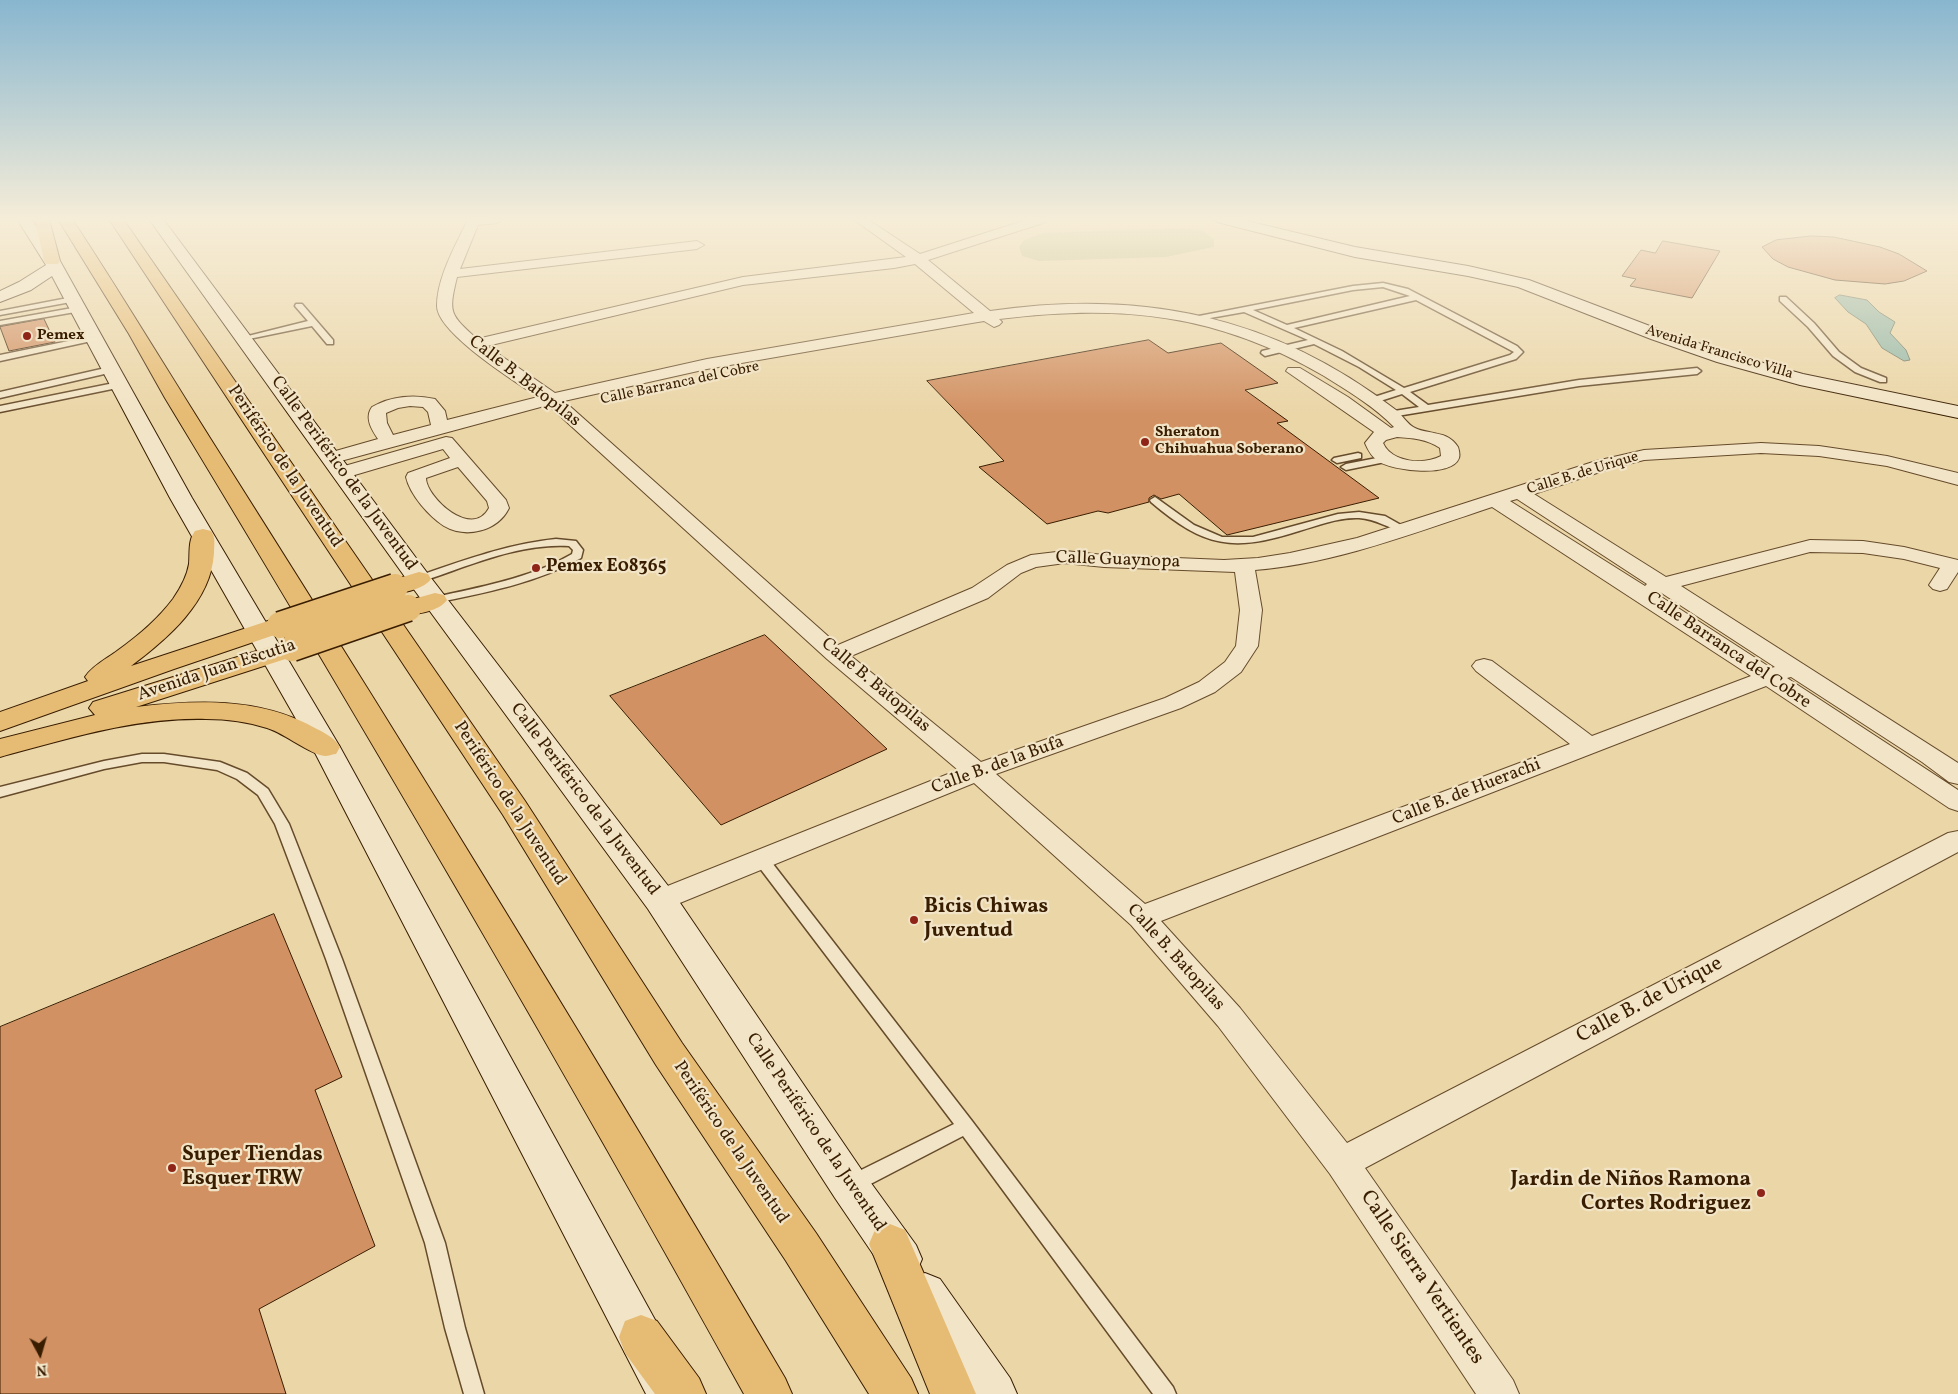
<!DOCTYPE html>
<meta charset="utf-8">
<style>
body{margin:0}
#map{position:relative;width:1958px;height:1394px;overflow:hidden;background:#ebd6a8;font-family:Vollkorn,serif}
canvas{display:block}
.north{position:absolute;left:15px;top:1329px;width:50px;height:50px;-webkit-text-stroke:4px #f2e4c6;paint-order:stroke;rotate:174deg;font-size:14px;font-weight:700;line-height:20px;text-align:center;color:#391d01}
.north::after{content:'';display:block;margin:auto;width:18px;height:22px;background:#391d01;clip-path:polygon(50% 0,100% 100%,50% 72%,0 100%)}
</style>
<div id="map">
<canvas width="1958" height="1394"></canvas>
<div class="north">N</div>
</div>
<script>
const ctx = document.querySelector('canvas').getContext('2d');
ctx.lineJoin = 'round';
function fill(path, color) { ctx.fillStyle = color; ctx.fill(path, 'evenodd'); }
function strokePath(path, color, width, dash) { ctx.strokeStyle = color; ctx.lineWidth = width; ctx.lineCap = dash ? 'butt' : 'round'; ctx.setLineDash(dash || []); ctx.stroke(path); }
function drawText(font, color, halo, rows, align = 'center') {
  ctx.font = font + ' Vollkorn,serif'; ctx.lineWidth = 4.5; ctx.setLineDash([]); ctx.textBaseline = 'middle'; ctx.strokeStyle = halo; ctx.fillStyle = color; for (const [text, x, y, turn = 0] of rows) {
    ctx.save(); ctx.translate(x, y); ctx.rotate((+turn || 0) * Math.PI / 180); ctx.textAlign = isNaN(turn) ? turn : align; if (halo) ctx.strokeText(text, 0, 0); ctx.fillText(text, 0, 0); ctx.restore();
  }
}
const green = new Path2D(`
 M1184,228l19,3 11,8v8l-48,10 -127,4 -17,-5 -3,-9 5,-7 19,-7z`);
const water = new Path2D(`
 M1840,295l27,5 12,12 16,10 -5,11 16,17 4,10 -6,1 -22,-13 -16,-24 -18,-12 -13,-14z`);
const building = new Path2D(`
 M1811,236l23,1 46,10 19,7 28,17 -23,10 -19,3 -50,-4 -47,-13 -15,-8 -11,-12 14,-7z
 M1663,241l57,10 -28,47 -62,-12 6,-7 -14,-3 19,-26 14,3z
 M44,319l11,23 -46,9 -9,-24z
 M1149,340l19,13 53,-10 57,40 -33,7 43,31 -11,2 102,75 -152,37 -48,-41 -18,5 -7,-4 -5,3v4l-41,11 -10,-2 -51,13 -68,-57 25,-6 -77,-80z
 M765,635l122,114 -166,76 -111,-129z
 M274,914l68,163 -27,13 60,156 -116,63 27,85h-286v-367z`);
const lane = new Path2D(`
 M1383,283l25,6 109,57 6,6 -7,7 -106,33 18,13 151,-25 118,-12 4,3 -4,3 -118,12 -188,31 -3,-1v-4l31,-5 -17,-13 -28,9h-6v-4l28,-9 -37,-23 -45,-23 -49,12 -4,-3 1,-2 46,-11 -64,-28 -45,8 -4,-2 4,-2 154,-30zM1383,287l27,9 -123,29 -34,-15 100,-20zM1416,300l98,52 -4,3 -106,33 -62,-37 -48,-23z
 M73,297l4,2 -1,2 -76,14v-4z
 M1780,297h6l28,26 25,29 22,16 25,10v4h-6l-25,-10 -22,-16 -25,-29 -28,-26z
 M296,304h6l31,36v4h-6l-15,-18 -68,14 -4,-2 68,-17 -13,-15z
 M78,307h3v4l-81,14v-4z
 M93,336h3v4l-96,21v-6z
 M110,367l3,1v4l-113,26v-6z
 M119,382l3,1v4l-122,25v-6z
 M1358,453l3,1v4l-24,5 -5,-3 2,-2z
 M1387,456l3,1v4l-44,9 -5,-3 5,-3z
 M1155,497l39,28 28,12h31l85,-23 21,-2 26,4 23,13 -5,3c-15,-4 -27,-13 -44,-14 -20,-1 -40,7 -60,13 -66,21 -94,17 -148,-29l-1,-2z
 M556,539l20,2 7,9 -2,8c-44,25 -97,35 -146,45l-6,-3 6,-3c46,-10 96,-19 137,-43l1,-4 -4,-4c-50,-3 -100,20 -146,35l-4,1 -6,-3 2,-2c47,-16 92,-33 141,-38z
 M142,754h22l56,8 27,11 21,16 21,35 53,135 103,284 20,85 19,66h-20l-19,-66 -20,-85 -99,-284 -51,-135 -17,-29 -21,-16 -20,-9 -53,-8h-22l-38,7 -104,28v-10l104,-26z
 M761,854l5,1 206,266 201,266 3,7h-23l-190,-258 -104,54 -7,2 -7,-2 -2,-6 2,-6 109,-54 -198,-261 -2,-4 2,-4z`);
const street = new Path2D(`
 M468,219h35l-6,4 -19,2 -18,44 237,-28 7,4 -7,4 -240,28c-9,37 -7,37 20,62l266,-62 163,-20 -53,-38h14l53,35 109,-35h18l-1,3 -118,38 62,51c151,-22 283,4 406,99 6,5 12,15 19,18 15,7 32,2 43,19 1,3 2,8 1,11 -7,20 -67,13 -81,3 -7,-5 -10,-11 -13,-18l9,-11 -88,-61 2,-3h12l48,29 43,31 3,-1c-19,-20 -46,-36 -70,-51 -107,-63 -204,-72 -325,-57l3,3 -3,3 -5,2 -10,-6 -18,3 -259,45 -143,32 274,244 134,-57 35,-23 24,-10 34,-4 39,4 120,5 34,-2 32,-5 67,-15 239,-77 48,-11 117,-7 58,3 68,10 71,17v12l-71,-19 -68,-10 -58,-3 -117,7 -35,9 -75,25 132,83 144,-37 53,1 41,6 54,13v12l-11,17 -7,2 -7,-2 -4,-4 11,-17 -36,-9 -41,-6 -53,-1 -129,34 277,177v21l-9,-2 -27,-20 -131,-85 -4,1 171,112v21l-9,-3 -183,-122 -605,235 79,87 107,135 601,-310 10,-2v21l-593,316 148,212 6,14h-43l-146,-220 -112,-148 -87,-101 -157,-142 -304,124 -10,3 -10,-3 -4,-7 4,-7 308,-123 -131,-111 -279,-254 -211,57 -6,1 -6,-1 -3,-4 3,-4 53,-15c-6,-9 -14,-21 -6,-32 19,-11 42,-13 63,-8l10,12 2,9 91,-23c-22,-15 -101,-64 -101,-91 0,-29 19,-61 31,-87zM915,264l59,49 -267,46 -152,34 -68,-47 256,-61 151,-17zM410,406l13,1 5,5 3,13 -38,10 -6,-12 -1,-10 12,-5zM1397,437c15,1 30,2 43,11l1,8c-17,9 -49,7 -58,-13l3,-3zM1517,499l130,85 -2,2 -135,-85zM1492,507l259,169 -159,60 -100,-75 -8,-2 -8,2 -4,5 4,5 94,73 -425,160 -149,-130 185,-66 34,-16 26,-20 17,-26 4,-36 -7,-40c79,-6 162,-38 237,-63zM1065,563l39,4 131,5 5,38 -4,36 -11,16 -26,20 -34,16 -184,64 -130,-106 137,-58 33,-25 15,-6zM1660,592l115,75 -4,1 -116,-75z
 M446,437l6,1 54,62 3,8c-11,23 -43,31 -65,18 -15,-10 -34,-31 -38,-49l2,-4 42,-15 -7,-9 -102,30 -7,-2 -2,-4 2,-4zM458,467l29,34 2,7c-17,32 -63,-11 -63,-30z`);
const secondary = new Path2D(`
 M17,219h14l29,42 132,237 148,249 347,631 7,16h-48l-334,-647 -142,-249 -118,-222 -21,14 -31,12v-11l19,-9 27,-17z
 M149,219h14l265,355 244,317 191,281 53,73 6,14 -6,14 -15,6 -15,-6 -51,-75 -187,-289 -238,-325z
 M1215,219h24l116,28 113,19 61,14 134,51 68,23 72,20 155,32v12l-158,-33 -83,-23 -66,-23 -133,-52 -50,-11 -113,-19 -138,-35z
 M925,1273l15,6 70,99 7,16h-50l-57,-85 -7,-15 7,-15z`);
const primary = new Path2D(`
 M203,529l8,2c5,7 3,14 3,22 -3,49 -47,86 -83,113l149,-49 9,3 4,5 -4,5 -115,39 -174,62v-19l88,-31 -3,-4c7,-11 21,-18 32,-26 21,-15 41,-32 56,-52 7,-10 14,-23 16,-35 1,-11 -1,-24 6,-33z
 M419,572l9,2 3,5c-8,11 -32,16 -45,13l-3,-5 3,-5z
 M435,593l9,2 3,5c-7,11 -35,17 -48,13l-4,-5 4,-5z
 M292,640l9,2 4,6 -4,6 -165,53c59,-7 122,-10 177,20 10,5 21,10 27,20l-4,7c-3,0 -7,2 -11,2 -14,-1 -41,-23 -58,-28 -19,-6 -40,-9 -61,-9 -70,-2 -139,20 -206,38v-18l95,-24 -6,-7 4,-6z`);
const highway = new Path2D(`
 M35,219h14l11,42 -2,3h-12l-2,-3z
 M58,219h14c54,82 104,166 157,249 190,300 376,603 556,910l7,16h-48c-186,-336 -380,-668 -579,-996l-36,-64z
 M109,219h14l402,582 157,242 134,190 95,145 7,16h-49l-83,-133 -130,-196 -153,-250z
 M890,1224l15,6 71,164h-46l-61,-150 6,-14z
 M641,1315l16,6 42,57 7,16h-51l-30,-41 -6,-16 6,-16z`);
const primaryBridge = new Path2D(`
 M280,625l115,-38
 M292,648l116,-40`);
const markers = [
 [27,336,5,"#8f2418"],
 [1145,442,5,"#8f2418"],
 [536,568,5,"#8f2418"],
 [914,920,5,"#8f2418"],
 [172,1168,5,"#8f2418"],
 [1761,1193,5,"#8f2418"]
];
const farPoinames = [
 ["Pemex",37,336],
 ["Sheraton",1155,433],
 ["Chihuahua Soberano",1155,450]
];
const farStreetnames = [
 ["Avenida Francisco Villa",1719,353,17],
 ["Calle Barranca del Cobre",680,384,-12],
 ["Calle B. de Urique",1583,474,-17]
];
const streetNames = [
 ["Calle B. Batopilas",524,382,38],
 ["Periférico de la Juventud",284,467,56],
 ["Calle Periférico de la Juventud",343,474,54],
 ["Calle Guaynopa",1118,561,2],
 ["Calle Barranca del Cobre",1728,651,34],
 ["Avenida Juan Escutia",217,671,-18],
 ["Calle B. Batopilas",875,686,40],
 ["Calle B. de la Bufa",998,766,-20],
 ["Calle B. de Huerachi",1467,793,-21],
 ["Calle Periférico de la Juventud",584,800,53],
 ["Periférico de la Juventud",509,804,57],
 ["Calle B. Batopilas",1175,958,48],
 ["Calle Periférico de la Juventud",815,1133,56],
 ["Periférico de la Juventud",730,1143,56]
];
const poiNames = [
 ["Pemex E08365",546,568]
];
const nearPoinames = [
 ["Bicis Chiwas",924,908],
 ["Juventud",924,932],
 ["Super Tiendas",182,1156],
 ["Esquer TRW",182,1180],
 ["Jardin de Niños Ramona",1751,1181,"right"],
 ["Cortes Rodriguez",1751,1205,"right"]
];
const nearStreetnames = [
 ["Calle B. de Urique",1650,1001,-28],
 ["Calle Sierra Vertientes",1421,1278,56]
];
fill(green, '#bebc83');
fill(water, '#98b9a9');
strokePath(water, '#727b66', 1);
fill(building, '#d29163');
strokePath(building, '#391d01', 1);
strokePath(lane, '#664b2b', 3);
strokePath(street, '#664b2b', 2);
strokePath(secondary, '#391d01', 2);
strokePath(primary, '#391d01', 2);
strokePath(highway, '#391d01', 2);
fill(lane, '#f2e4c6');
fill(street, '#f2e4c6');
fill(secondary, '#f2e4c6');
fill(primary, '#e6bb74');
fill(highway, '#e6bb74');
strokePath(primaryBridge, '#391d01', 29, []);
strokePath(primaryBridge, '#e6bb74', 26);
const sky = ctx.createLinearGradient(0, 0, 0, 414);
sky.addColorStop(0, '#88b6cf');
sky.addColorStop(0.53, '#f6edd8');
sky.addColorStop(1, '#f6edd800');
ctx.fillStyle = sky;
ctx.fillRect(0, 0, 1958, 414);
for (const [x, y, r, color] of markers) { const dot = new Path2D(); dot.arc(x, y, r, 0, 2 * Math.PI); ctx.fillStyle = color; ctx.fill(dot); strokePath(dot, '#f2e4c6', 2); }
drawText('bold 15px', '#391d01', '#f2e4c6', farPoinames, 'left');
drawText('15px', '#391d01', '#f2e4c6', farStreetnames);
drawText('18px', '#391d01', '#f2e4c6', streetNames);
drawText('bold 18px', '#391d01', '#f2e4c6', poiNames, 'left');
drawText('bold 21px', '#391d01', '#f2e4c6', nearPoinames, 'left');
drawText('21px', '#391d01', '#f2e4c6', nearStreetnames);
</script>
